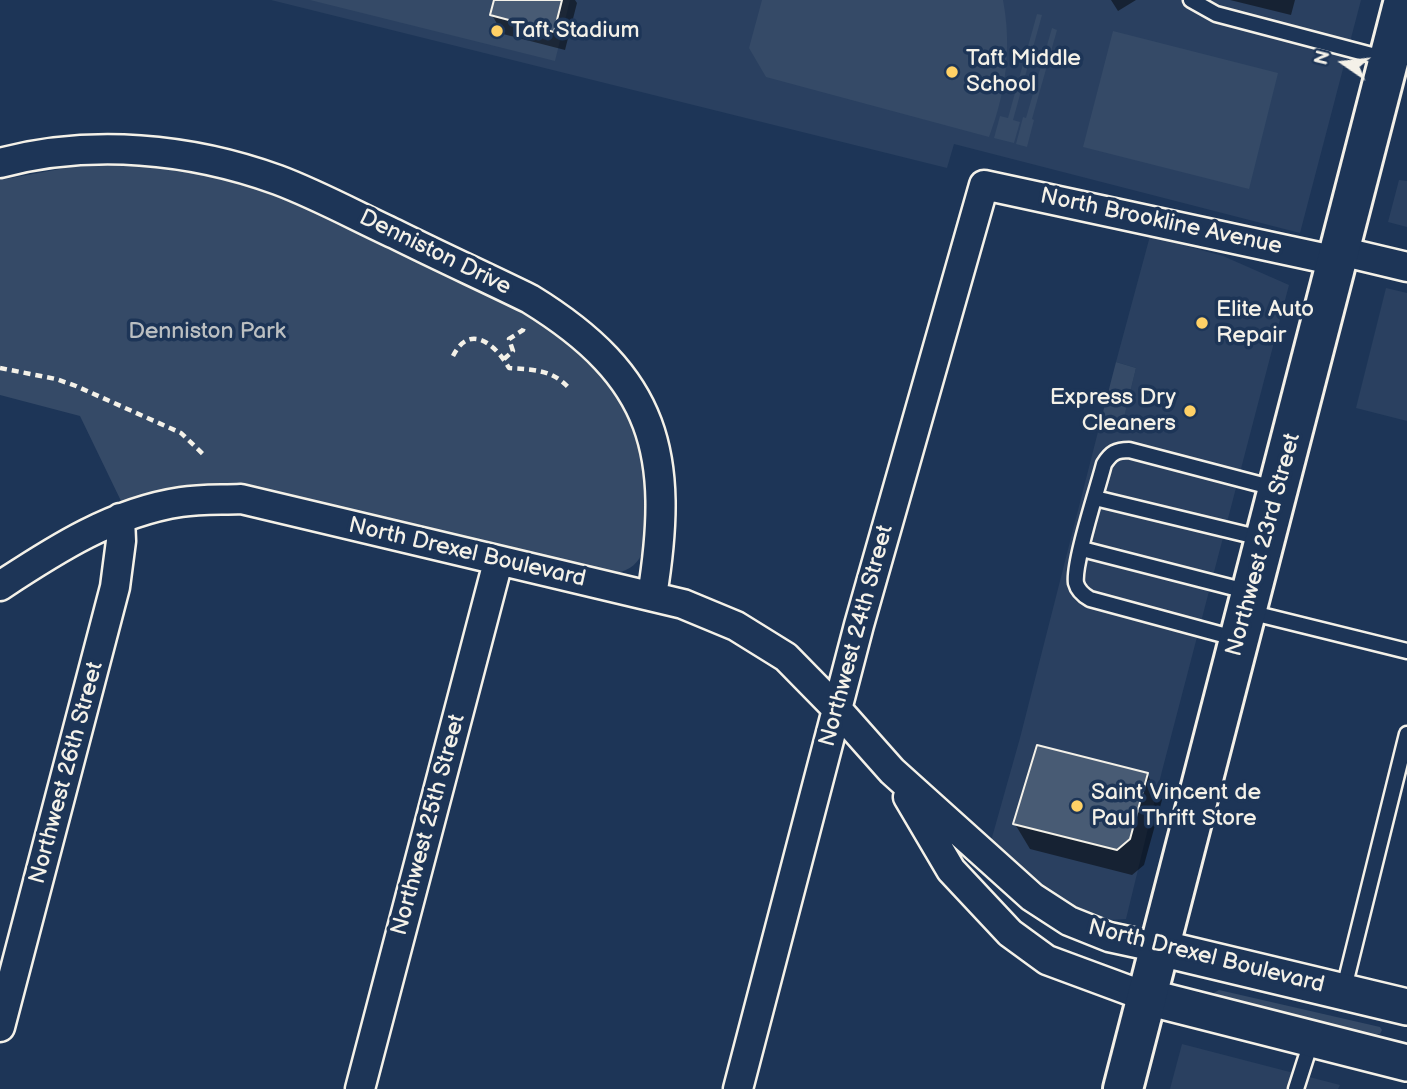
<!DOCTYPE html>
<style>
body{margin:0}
#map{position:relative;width:1407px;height:1089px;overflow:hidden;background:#1d3557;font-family:"Balsamiq Sans",sans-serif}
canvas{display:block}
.north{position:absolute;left:1309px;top:28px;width:70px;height:70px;-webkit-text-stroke:5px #1d3557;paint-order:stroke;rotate:284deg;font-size:19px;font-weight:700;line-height:28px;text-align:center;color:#f4f1e8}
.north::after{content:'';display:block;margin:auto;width:24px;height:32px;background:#f4f1e8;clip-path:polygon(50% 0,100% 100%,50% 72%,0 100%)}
</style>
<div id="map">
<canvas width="1407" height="1089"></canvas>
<div class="north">N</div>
</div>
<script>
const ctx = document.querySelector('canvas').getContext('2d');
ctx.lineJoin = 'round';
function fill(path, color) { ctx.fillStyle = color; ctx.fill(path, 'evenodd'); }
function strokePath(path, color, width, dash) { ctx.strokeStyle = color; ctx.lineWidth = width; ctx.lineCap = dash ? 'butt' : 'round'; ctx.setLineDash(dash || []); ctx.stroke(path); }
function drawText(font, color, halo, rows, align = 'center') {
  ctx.font = font + ' "Balsamiq Sans",sans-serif'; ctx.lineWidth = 7; ctx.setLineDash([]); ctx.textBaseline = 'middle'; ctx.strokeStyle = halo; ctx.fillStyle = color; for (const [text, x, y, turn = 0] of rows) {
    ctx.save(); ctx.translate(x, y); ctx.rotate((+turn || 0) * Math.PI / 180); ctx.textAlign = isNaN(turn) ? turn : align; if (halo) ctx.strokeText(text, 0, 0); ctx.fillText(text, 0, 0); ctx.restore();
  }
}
const built = new Path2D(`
 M271,0h1090l-61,233 -346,-89 -7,24z
 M1399,180l8,1v46l-19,-5z
 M1150,236l73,20 66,29 -127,486 -36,148 -16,1 -29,-11 -30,-16 -24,-19 -36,-33 29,-103 81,-318 21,5 14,-57 -20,-6z
 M1386,288l21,5v128l-51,-13z
 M1182,1044l158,41 -2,4h-168z`);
const green = new Path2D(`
 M310,0h260l-15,61z
 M762,0h241c9,48 3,92 -14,137l-223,-60 -17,-29z
 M1037,14l5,1 -29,105 7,2 -6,21 -20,-5 6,-22 8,2z
 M1052,28l5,2 -25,89 2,1 -7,27 -11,-3 7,-27 3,1z
 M1113,31l165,42 -29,116 -166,-42z
 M132,165c30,4 60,6 89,13 81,20 155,64 229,99 45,22 97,41 133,77 41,41 67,99 64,158 -2,30 2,54 -33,62l-367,-88c-41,-3 -87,-1 -125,17l-42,-87 -80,-21v-215l71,-13z
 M1116,362l20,6 -14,58 -21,-6z
 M1219,990l161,37 2,3 -2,4 -19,2 -144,-38 -3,-5z`);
const shadow = new Path2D(`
 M495,0h80l2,3 -12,47 -62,-16 -11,-19z
 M1111,0h25l-18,11z
 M1230,0h65l-4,15z
 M1147,774l15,26 -18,65 -12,10 -102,-26 -15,-25z`);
const building = new Path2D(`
 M494,0h68l-8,32 -64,-17z
 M1037,745l111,28 -18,66 -13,11 -104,-26z`);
const path = new Path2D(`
 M453,356c17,-34 43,-11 56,12 25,2 42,1 60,20
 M504,359l9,-8 -4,-12 14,-9 2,-6
 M0,368l56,11 20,7 105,47 24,23`);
const service = new Path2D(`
 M1191,0l25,14 171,45
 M1095,498l170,41
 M1082,549l168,43
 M1249,612l158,39
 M1238,639l-148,-40c-7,-4 -12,-8 -14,-16 -3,-20 22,-95 28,-119 7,-11 12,-14 25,-14l149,39
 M1343,992l64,-258
 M1296,1089l16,-50`);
const minor = new Path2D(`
 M0,163c91,-24 190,-15 278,17 40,15 78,36 117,54 44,22 90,43 135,65 127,78 145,155 122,297
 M1340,251l67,16
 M0,586c56,-37 114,-74 181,-84 20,-3 41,-2 60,-3l442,105 53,22 50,31 51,52 55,62 140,126 37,24 40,16 51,11
 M908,797l43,73 59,63 37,27 100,37
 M0,1027l115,-440 6,-46 -1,-23
 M360,1089l138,-527
 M738,1089l121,-464 125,-440 353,76`);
const tertiary = new Path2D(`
 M1160,948l247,59
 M1147,997l260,66`);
const secondary = new Path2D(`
 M1123,1089l281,-1089`);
const markers = [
 [497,31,7,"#ffd166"],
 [952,72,7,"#ffd166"],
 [1202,323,7,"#ffd166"],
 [1190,411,7,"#ffd166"],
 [1077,806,7,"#ffd166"]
];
const poiNames = [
 ["Taft Stadium",511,31],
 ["Taft Middle",966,59],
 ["School",966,85],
 ["Elite Auto",1216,310],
 ["Repair",1216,336],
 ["Express Dry",1176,398,"right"],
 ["Cleaners",1176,424,"right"],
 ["Saint Vincent de",1091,793],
 ["Paul Thrift Store",1091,819]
];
const streetNames = [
 ["North Brookline Avenue",1161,222,12],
 ["Denniston Drive",435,253,26],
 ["Northwest 23rd Street",1264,545,-75],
 ["North Drexel Boulevard",467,553,13],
 ["Northwest 24th Street",857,636,-75],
 ["Northwest 26th Street",67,773,-75],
 ["Northwest 25th Street",429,825,-75],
 ["North Drexel Boulevard",1206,957,14]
];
const parkNames = [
 ["Denniston Park",207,332]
];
fill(built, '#2a4060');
fill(green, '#354a67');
fill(shadow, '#0007');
fill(building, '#485b74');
strokePath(building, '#f4f1e8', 2);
strokePath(service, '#f4f1e8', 19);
strokePath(minor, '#f4f1e8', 33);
strokePath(tertiary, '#f4f1e8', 40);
strokePath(secondary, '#f4f1e8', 44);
strokePath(path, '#f4f1e8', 4.5, [7, 5]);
strokePath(service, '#1d3557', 14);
strokePath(minor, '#1d3557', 28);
strokePath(tertiary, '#1d3557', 35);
strokePath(secondary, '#1d3557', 38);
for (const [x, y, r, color] of markers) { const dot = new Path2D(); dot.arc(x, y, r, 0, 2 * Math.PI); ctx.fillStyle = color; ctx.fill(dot); strokePath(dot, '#1d3557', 2.5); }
drawText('23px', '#f4f1e8', '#1d3557', poiNames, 'left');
drawText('23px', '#f4f1e8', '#1d3557', streetNames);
drawText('23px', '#bbbfc1', '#1d3557', parkNames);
</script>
